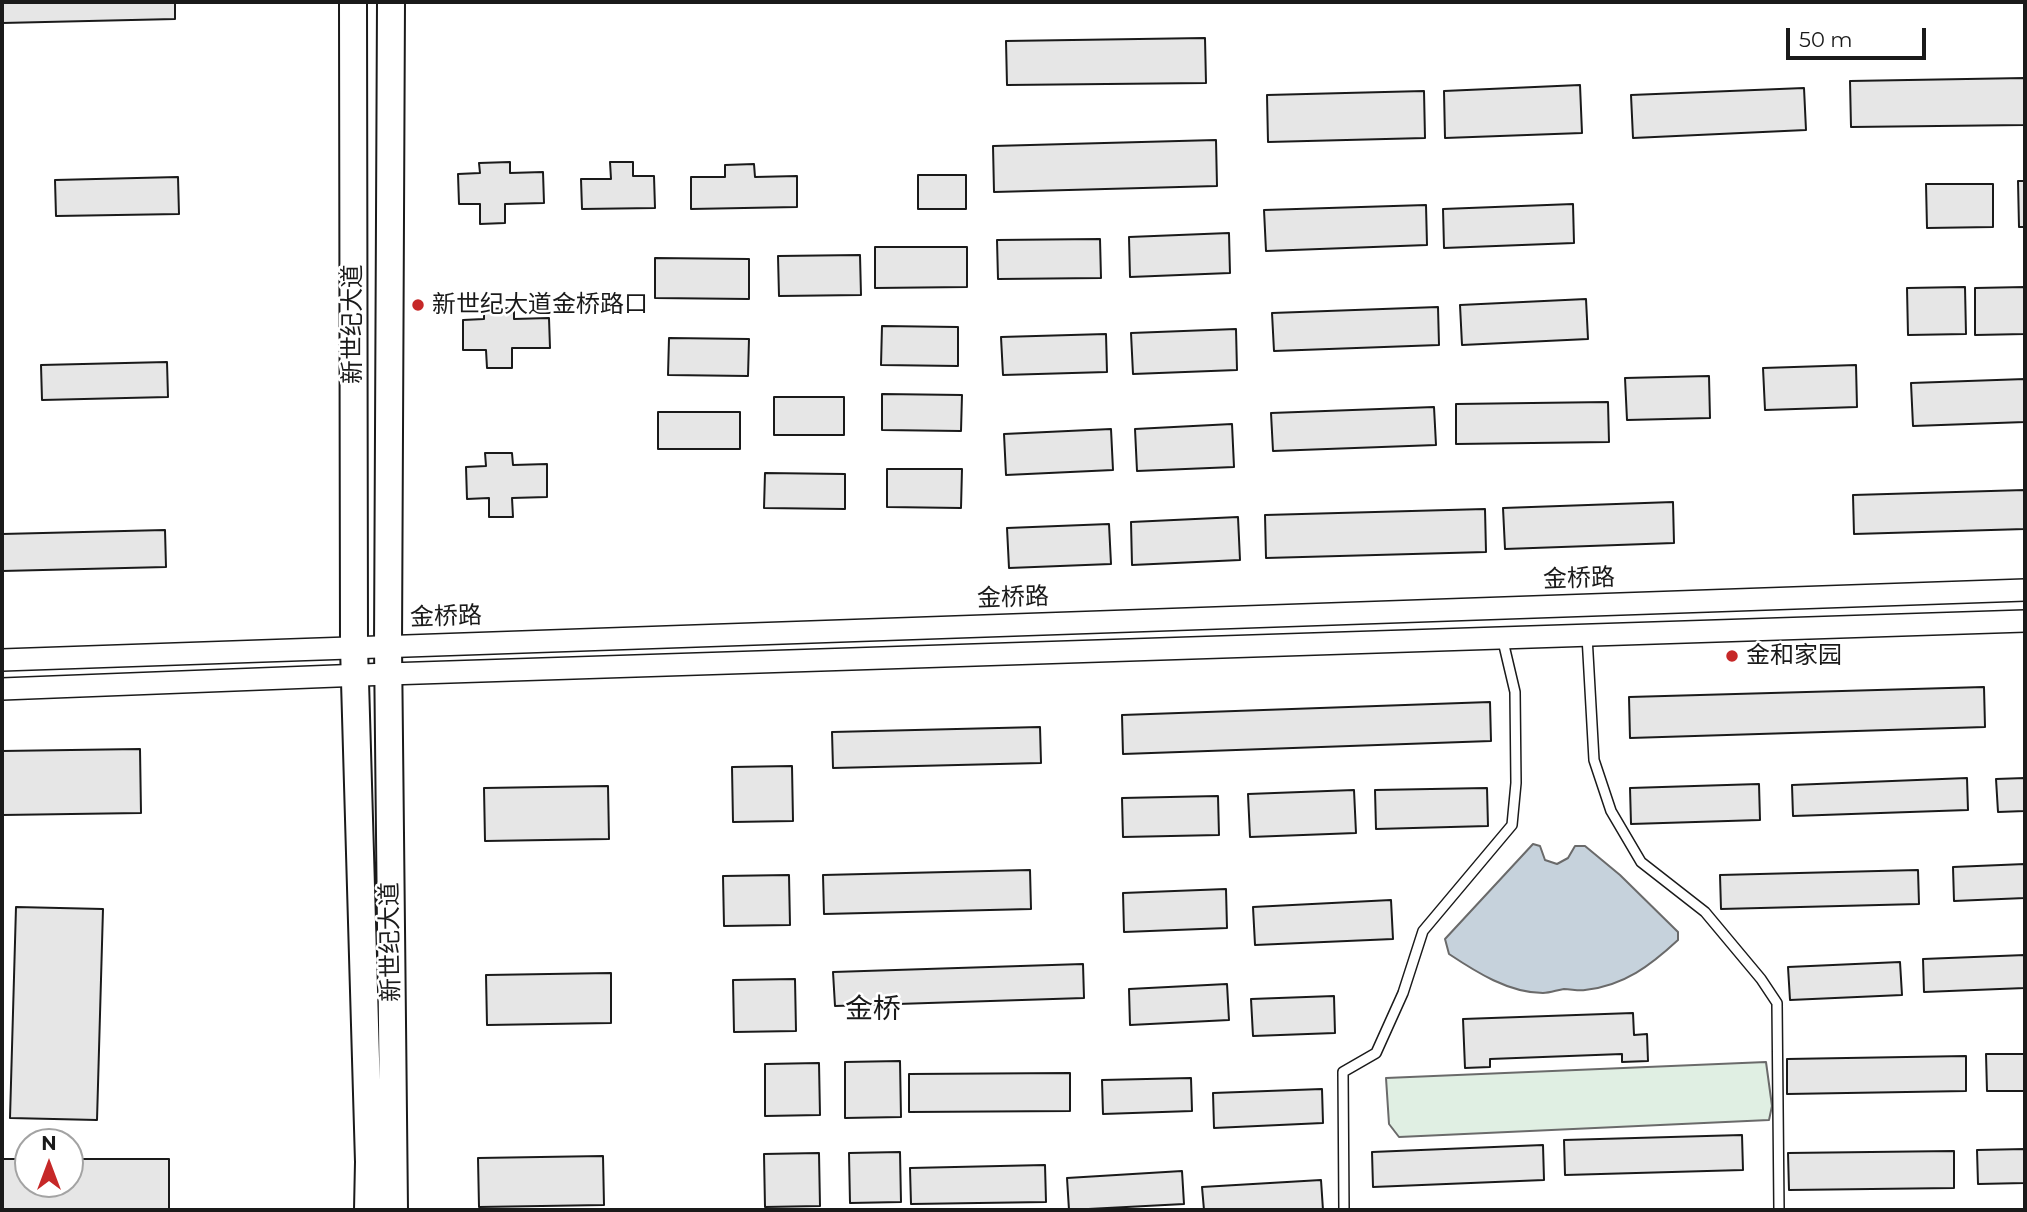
<!DOCTYPE html>
<meta charset="utf-8">
<style>
body{margin:0}
#map{position:relative;width:2027px;height:1212px;overflow:hidden;background:#fff;font-family:Montserrat,sans-serif}
canvas{display:block}
.frame{position:absolute;inset:0;border:4px solid #1a1a1a;pointer-events:none}
.north{position:absolute;left:14px;top:1128px;width:70px;height:70px;box-sizing:border-box;background:#fff;border:2px solid #a3a3a3;border-radius:50%;rotate:0deg;font-size:19px;font-weight:700;line-height:28px;text-align:center;color:#1a1a1a}
.north::after{content:'';display:block;margin:auto;width:24px;height:32px;background:#c62828;clip-path:polygon(50% 0,100% 100%,50% 72%,0 100%)}
.scale{position:absolute;left:1786px;top:28px;width:140px;height:32px;box-sizing:border-box;border:4px solid #1a1a1a;border-top:0;padding-left:9px;font-size:21px;line-height:24px;white-space:nowrap;color:#1a1a1a;-webkit-text-stroke:5px #fff;paint-order:stroke}
</style>
<div id="map">
<canvas width="2027" height="1212"></canvas>
<div class="frame"></div>
<div class="north">N</div>
<div class="scale">50 m</div>
</div>
<script>
const ctx = document.querySelector('canvas').getContext('2d');
ctx.lineJoin = 'round';
function fill(path, color) { ctx.fillStyle = color; ctx.fill(path, 'evenodd'); }
function strokePath(path, color, width, dash) { ctx.strokeStyle = color; ctx.lineWidth = width; ctx.lineCap = dash ? 'butt' : 'round'; ctx.setLineDash(dash || []); ctx.stroke(path); }
function drawText(font, color, halo, rows, align = 'center') {
  ctx.font = font + ' Montserrat,"Noto Sans SC",sans-serif'; ctx.lineWidth = 5; ctx.setLineDash([]); ctx.textBaseline = 'middle'; ctx.strokeStyle = halo; ctx.fillStyle = color; for (const [text, x, y, turn = 0] of rows) {
    ctx.save(); ctx.translate(x, y); ctx.rotate((+turn || 0) * Math.PI / 180); ctx.textAlign = isNaN(turn) ? turn : align; if (halo) ctx.strokeText(text, 0, 0); ctx.fillText(text, 0, 0); ctx.restore();
  }
}
const green = new Path2D(`
 M1766,1062l6,44 -3,14 -370,17 -10,-13 -3,-46z`);
const water = new Path2D(`
 M1533,844l7,2 5,14 12,4 11,-6 7,-12h10l35,29 58,57v8c-27,25 -54,46 -93,50 -7,1 -14,-1 -21,-1 -7,1 -14,4 -21,4 -34,0 -67,-21 -94,-39l-4,-15z`);
const building = new Path2D(`
 M2,2h173v17l-173,4z
 M1205,38l1,45 -199,2 -1,-44z
 M2025,78v47l-174,2 -1,-46z
 M1580,85l2,48 -137,5 -1,-47z
 M1804,88l2,42 -173,8 -2,-43z
 M1424,91l1,47 -157,4 -1,-47z
 M1216,140l1,46 -223,6 -1,-46z
 M510,162v11l33,-1 1,31 -39,1v19l-25,1v-20h-21l-1,-30 22,-1 -1,-10z
 M610,162h23v14h21l1,32 -73,1 -1,-30h30z
 M754,164l1,13 42,-1v31l-106,2v-32h34v-12z
 M918,175h48v34h-48z
 M178,177l1,37 -123,2 -1,-36z
 M2018,181h7v46h-6z
 M1926,184h67v43l-66,1z
 M1573,204l1,39 -130,5 -1,-39z
 M1426,205l1,40 -161,6 -2,-41z
 M1229,233l1,40 -100,4 -1,-40z
 M1100,239l1,39 -103,1 -1,-39z
 M875,247h92v40l-92,1z
 M860,255l1,40 -82,1 -1,-40z
 M655,258l94,1v40l-94,-1z
 M1965,287l1,47 -58,1 -1,-47z
 M2025,287v47l-50,1v-47z
 M1586,299l2,40 -126,6 -2,-40z
 M1438,307l1,38 -165,6 -2,-38z
 M514,308v11l35,-1 1,30h-38v20h-25l-1,-18h-23v-30l21,-1v-10z
 M882,326l76,1v39l-77,-1z
 M1236,329l1,41 -104,4 -2,-41z
 M1106,334l1,38 -104,3 -2,-38z
 M669,338l80,1 -1,37 -80,-1z
 M167,362l1,35 -126,3 -1,-35z
 M1856,365l1,42 -92,3 -2,-42z
 M1709,376l1,42 -83,2 -2,-42z
 M2025,379v43l-112,4 -2,-43z
 M882,394l80,1 -1,36 -79,-1z
 M774,397h70v38h-70z
 M1608,402l1,40 -153,2v-40z
 M1434,407l2,38 -163,6 -2,-38z
 M658,412h82v37h-82z
 M1232,424l2,43 -97,4 -2,-42z
 M1111,429l2,41 -107,5 -2,-41z
 M485,453h27l1,12 34,-1v33l-35,1 1,19h-24v-19l-22,1 -1,-32 20,-1z
 M887,469h75l-1,39 -74,-1z
 M765,473l80,1v35l-81,-1z
 M2025,490v39l-171,5 -1,-39z
 M1673,502l1,41 -169,6 -2,-41z
 M1485,509l1,43 -220,6 -1,-43z
 M1238,517l2,43 -108,5 -1,-43z
 M1109,524l2,40 -102,4 -2,-40z
 M165,530l1,37 -164,4v-37z
 M1984,687l1,40 -355,11 -1,-41z
 M1490,702l1,39 -368,13 -1,-39z
 M1040,727l1,36 -208,5 -1,-36z
 M140,749l1,64 -139,2v-64z
 M792,766l1,55 -60,1 -1,-55z
 M1967,778l1,32 -175,6 -1,-31z
 M2025,778v33l-27,1 -2,-33z
 M1759,784l1,36 -129,4 -1,-36z
 M608,786l1,53 -124,2 -1,-53z
 M1487,788l1,38 -112,3 -1,-39z
 M1354,790l2,43 -106,4 -2,-43z
 M1218,796l1,39 -96,2 -1,-39z
 M2025,864v34l-71,3 -1,-34z
 M1030,870l1,39 -207,5 -1,-39z
 M1918,870l1,34 -198,5 -1,-34z
 M789,875l1,50 -66,1 -1,-50z
 M1226,889l1,39 -103,4 -1,-39z
 M1391,900l2,39 -138,6 -2,-38z
 M16,907l87,2 -6,211 -87,-2z
 M2025,955v33l-101,4 -1,-33z
 M1900,962l2,33 -112,5 -2,-33z
 M1083,964l1,34 -249,8 -2,-34z
 M611,973v50l-124,2 -1,-50z
 M795,979l1,52 -62,1 -1,-52z
 M1227,984l2,36 -99,5 -1,-36z
 M1334,996l1,37 -82,3 -2,-37z
 M1633,1013l1,22 13,-1 1,27 -26,1v-8l-132,5v8l-25,1 -2,-49z
 M1986,1054h39v37h-38z
 M1966,1056v35l-179,3v-35z
 M900,1061l1,56 -56,1v-56z
 M819,1063l1,52 -55,1v-52z
 M1070,1073v38l-161,1v-38z
 M1191,1078l1,33 -89,3 -1,-34z
 M1322,1089l1,34 -109,5 -1,-35z
 M1742,1135l1,35 -178,5 -1,-35z
 M1543,1145l1,35 -171,7 -1,-35z
 M2025,1149v34l-47,1 -1,-34z
 M1954,1151v37l-165,2 -1,-37z
 M900,1152l1,50 -51,1 -1,-50z
 M819,1153l1,53 -55,1 -1,-53z
 M603,1156l1,49 -125,2 -1,-49z
 M2,1159h26v25h42v-25h99v51h-167z
 M1045,1165l1,37 -135,2 -1,-36z
 M1182,1171l2,33 -115,6 -2,-32z
 M1321,1180l2,30h-119l-2,-23z`);
const service = new Path2D(`
 M1587,636l7,124 17,51 30,51 64,50 56,67 16,24 2,207
 M1344,1210l-1,-138 33,-19 27,-60 20,-62 89,-106 4,-42 -1,-91 -13,-55`);
const tertiary = new Path2D(`
 M2,660l2023,-70
 M2,689l386,-15 1637,-53`);
const primary = new Path2D(`
 M353,2l1,645 15,515 -1,48
 M391,2l-3,644 6,564`);
const markers = [
 [418,305,7,"#c62828"],
 [1732,656,7,"#c62828"]
];
const poiNames = [
 ["新世纪大道金桥路口",432,305],
 ["金和家园",1746,656]
];
const streetNames = [
 ["新世纪大道",353,324,-90],
 ["金桥路",1579,579,-2],
 ["金桥路",1013,598,-2],
 ["金桥路",446,617,-2],
 ["新世纪大道",391,942,-91]
];
const quarterNames = [
 ["金桥",873,1010]
];
fill(green, '#e0efe3');
strokePath(green, '#6a6a6a', 2);
fill(water, '#c6d2dc');
strokePath(water, '#6a6a6a', 2);
fill(building, '#e6e6e6');
strokePath(building, '#1a1a1a', 2);
strokePath(service, '#1a1a1a', 12);
strokePath(tertiary, '#1a1a1a', 24);
strokePath(primary, '#1a1a1a', 30);
strokePath(service, '#fff', 9);
strokePath(tertiary, '#fff', 21);
strokePath(primary, '#fff', 26);
for (const [x, y, r, color] of markers) { const dot = new Path2D(); dot.arc(x, y, r, 0, 2 * Math.PI); ctx.fillStyle = color; ctx.fill(dot); strokePath(dot, '#fff', 2.5); }
drawText('24px', '#1a1a1a', '#fff', poiNames, 'left');
drawText('24px', '#1a1a1a', '#fff', streetNames);
drawText('28px', '#1a1a1a', '#fff', quarterNames);
</script>
